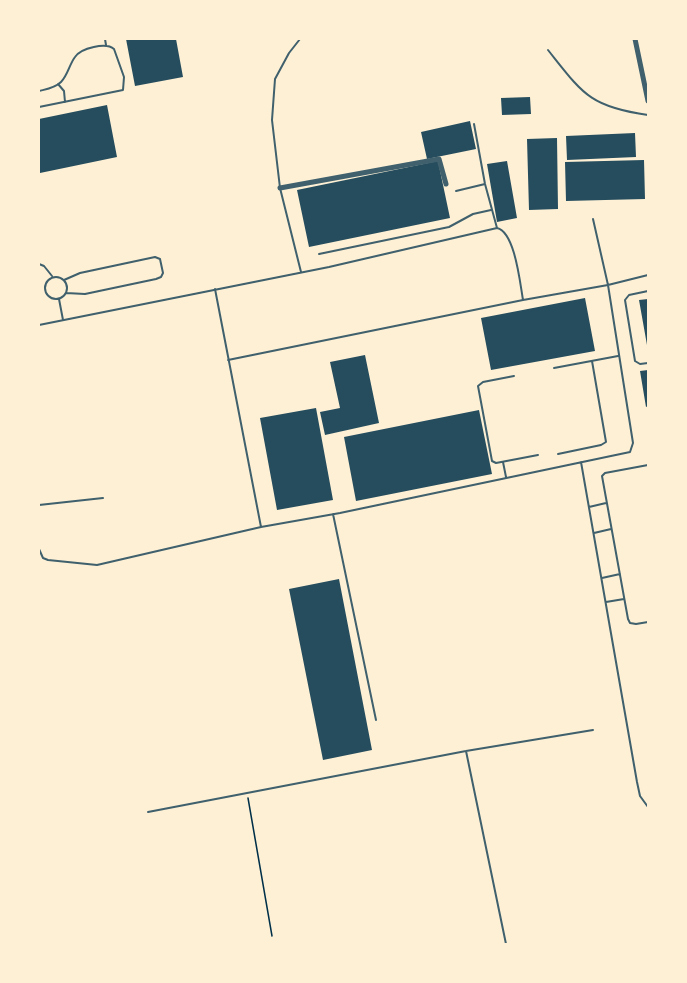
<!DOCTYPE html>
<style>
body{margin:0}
#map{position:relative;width:687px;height:983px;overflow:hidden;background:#fdf0d5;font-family:"Golos Text",sans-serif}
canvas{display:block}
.frame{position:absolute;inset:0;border:40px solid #fdf0d5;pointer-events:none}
</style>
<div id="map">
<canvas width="687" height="983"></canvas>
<div class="frame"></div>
</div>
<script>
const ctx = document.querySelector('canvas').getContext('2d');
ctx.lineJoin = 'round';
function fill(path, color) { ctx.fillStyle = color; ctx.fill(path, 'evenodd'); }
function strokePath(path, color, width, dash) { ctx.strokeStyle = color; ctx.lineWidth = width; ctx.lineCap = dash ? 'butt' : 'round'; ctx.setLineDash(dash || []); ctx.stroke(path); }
const building = new Path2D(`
 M126,39h50l7,38 -48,9z
 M530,97l1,17 -29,1 -1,-17z
 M107,105l10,52 -77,16 -1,-54z
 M470,121l6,28 -49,10 -6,-27z
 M635,133l1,24 -69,3 -1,-24z
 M557,138l1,71 -29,1 -2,-71z
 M644,160l1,39 -79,2 -1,-39z
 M438,161l12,57 -141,29 -12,-57z
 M507,161l10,57 -20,4 -10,-58z
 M585,298l10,53 -104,19 -10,-52z
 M648,299v45l-1,1 -8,-45z
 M365,355l14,68 -54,12 -5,-23 20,-4 -10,-46z
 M648,370v36l-2,1 -6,-36z
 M316,408l17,92 -56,10 -17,-92z
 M479,410l13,64 -136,27 -12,-64z
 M339,579l33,171 -49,10 -34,-171z`);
const path = new Path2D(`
 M248,798l24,138`);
const service = new Path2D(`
 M105,39l1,6
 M300,39l-11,14 -14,26 -3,41 8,68 21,84
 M548,50c35,44 42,57 100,65
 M58,84l6,7 1,11
 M39,91c8,-2 16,-3 22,-9 7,-7 8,-17 14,-25 6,-9 31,-15 39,-8l10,28 -1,13 -84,17
 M474,124l11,60 12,44
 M456,191l29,-7
 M319,254l130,-27 24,-13 18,-4
 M39,264l5,2 8,10
 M45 288a11 11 0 1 1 22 0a11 11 0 1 1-22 0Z
 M64,280l16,-7 75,-16 5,2 3,14 -2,4 -5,2 -71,15 -19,-1
 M215,289l46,238
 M648,291l-19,4 -4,5 10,61 5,3 8,-1
 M59,299l4,21
 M39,325l290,-58 168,-39c18,4 23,55 26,72
 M228,360l295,-60 85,-15 40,-10
 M554,368l64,-12
 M514,376l-31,6 -5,4 14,75 4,2 42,-8
 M558,454l43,-9 5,-3 -14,-81
 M503,462l3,15
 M581,462l56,320 3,14 8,11
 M648,465l-43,8 -3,3 26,143 2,4 6,1 12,-2
 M39,505l64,-7
 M589,507l17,-4
 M333,514l43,206
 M594,533l17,-4
 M39,549l4,9 5,2 49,5 164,-38 79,-14 290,-61 3,-9 -25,-158 -15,-66
 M602,578l18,-4
 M606,602l18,-3
 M466,751l40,193
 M148,812l318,-61 127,-21`);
const minor = new Path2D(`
 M635,39l13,62
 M280,188l159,-29 7,25`);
fill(building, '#264d5e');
strokePath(path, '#003049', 1.5);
strokePath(service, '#3f606c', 2);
strokePath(minor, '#3f606c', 5);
</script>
